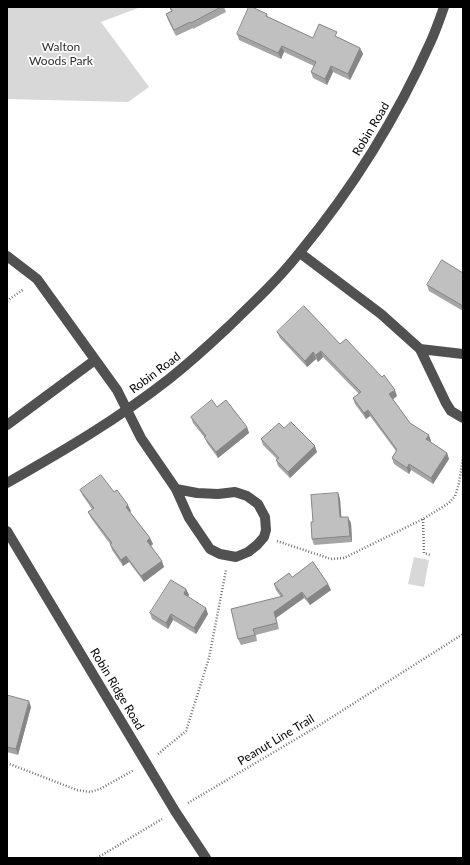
<!DOCTYPE html>
<style>
body{margin:0}
#map{position:relative;width:470px;height:865px;overflow:hidden;background:#fff;font-family:Lato,sans-serif}
canvas{display:block}
.frame{position:absolute;inset:0;border:8px solid #000;pointer-events:none}
</style>
<div id="map">
<canvas width="470" height="865"></canvas>
<div class="frame"></div>
</div>
<script>
const ctx = document.querySelector('canvas').getContext('2d');
ctx.lineJoin = 'round';
function fill(path, color) { ctx.fillStyle = color; ctx.fill(path, 'evenodd'); }
function strokePath(path, color, width, dash) { ctx.strokeStyle = color; ctx.lineWidth = width; ctx.lineCap = dash ? 'butt' : 'round'; ctx.setLineDash(dash || []); ctx.stroke(path); }
function drawText(font, color, halo, rows, align = 'center') {
  ctx.font = font + ' Lato,sans-serif'; ctx.lineWidth = 3.5; ctx.setLineDash([]); ctx.textBaseline = 'middle'; ctx.strokeStyle = halo; ctx.fillStyle = color; for (const [text, x, y, turn = 0] of rows) {
    ctx.save(); ctx.translate(x, y); ctx.rotate((+turn || 0) * Math.PI / 180); ctx.textAlign = isNaN(turn) ? turn : align; if (halo) ctx.strokeText(text, 0, 0); ctx.fillText(text, 0, 0); ctx.restore();
  }
}
const green = new Path2D(`
 M7,7h132l-1,1 -37,14 48,65 -21,15 -121,-3z
 M414,557l15,3 -5,27 -16,-3z`);
const path = new Path2D(`
 M7,301l17,-12
 M423,519l1,34 6,2
 M277,541l54,18 13,-1 79,-39 26,-16 6,-7 4,-13 4,-26
 M158,754l28,-23 23,-73 17,-88
 M7,763l70,27 13,2 10,-3 34,-19
 M188,803l130,-77 145,-92
 M97,858l65,-39`);
const minor = new Path2D(`
 M300,253l81,61 39,35 26,54 5,8 12,7
 M7,256l30,23 80,111 24,48 35,51 13,29 21,31 10,5 16,3 12,-5 9,-7 7,-8 2,-7 -1,-13 -7,-13 -11,-8 -12,-4 -17,2 -21,-1 -21,-4
 M420,349l43,5
 M7,425l88,-65
 M7,483c56,-32 111,-64 162,-104 20,-16 39,-33 57,-50 26,-25 52,-49 74,-77 53,-64 97,-135 131,-211 5,-11 9,-23 13,-34
 M7,531l168,280 31,47`);
const wall = new Path2D(`
 M169,7h55l2,5 -33,17v-1l-17,8 -8,-16 -2,-6 5,-3z
 M267,14l1,3 45,21 25,-1 22,11 3,6 -13,26 -17,-8 -6,13 -14,-7 -2,-6 3,-6 -30,-14 -3,7 -42,-19 -2,-6z
 M463,273v38l-34,-20 -2,-6z
 M277,332l63,12 57,52 -4,3 17,24 21,18 -1,1 17,11 2,6 -16,25 -22,-14 -2,4 -15,-10 -2,-6 4,-7 -26,-35 -4,3 -11,-15 -2,-6 6,-4 -36,-37 -5,5 -2,-3 -9,8 -27,-29z
 M217,407l30,20 2,6 -31,25 -11,-15 -2,-5 -12,-15 -2,-6z
 M284,428l33,24 -27,26 -12,-12 -2,-6 1,-1 -14,-14 -2,-6z
 M80,490l34,2 17,19 -1,1 20,26 3,6 -2,2 13,21 -20,15 -15,-20 -6,4 -11,-16 -2,-6 -19,-26 -3,-6 4,-3 -9,-13z
 M338,493l2,6 1,18 10,6 1,19 -38,3 -2,-6 1,-17z
 M292,577l36,7 3,6 -21,15 -6,-7 -28,20 3,11 -23,6 1,6 -16,4 -3,-6 43,-42 -5,-7 -2,-6z
 M186,589l3,6 -1,2 20,17 -12,20 -23,-14 -5,9 -16,-10 -2,-6z
 M7,695l24,12 -13,48 -11,-3z`);
const shadedWall = new Path2D(`
 M282,46l2,6 -3,7 -3,-6z
 M360,48l3,6 -13,26 -2,-6z
 M331,66l2,6 -6,13 -2,-6z
 M321,351l2,6 -5,5 -2,-7z
 M313,352l3,7 -9,8 -2,-6z
 M395,390l2,6 -5,4 -3,-6z
 M368,410l2,6 -4,3 -2,-6z
 M247,427l2,6 -31,25 -2,-6z
 M429,435l2,6 -3,4 -2,-6z
 M315,446l2,6 -27,26 -2,-6z
 M447,453l2,6 -16,25 -2,-6z
 M409,464l2,6 -2,4 -2,-6z
 M338,493l2,6 2,25 -2,-7z
 M128,505l3,6 -2,2 -3,-6z
 M348,517l3,6 1,19 -2,-6z
 M150,538l3,6 -4,3 -2,-6z
 M126,556l3,6 -6,4 -2,-6z
 M162,561l2,6 -20,15 -3,-6z
 M328,584l3,6 -21,15 -3,-6z
 M186,589l3,6 -3,5 -2,-6z
 M302,592l2,6 -28,20 3,11 -5,-17z
 M206,608l2,6 -12,20 -2,-6z
 M171,614l2,6 -5,9 -2,-6z
 M29,701l2,6 -13,48 -2,-6z`);
const building = new Path2D(`
 M170,7h51l-30,16 -1,-1 -16,8 -8,-16 6,-3z
 M249,7h3l15,7 -1,2 47,22 6,-14 18,8 -2,4 25,12 -12,26 -17,-8 -6,13 -14,-7 5,-10 -34,-16 -4,7 -41,-19z
 M442,260l21,13v33l-36,-21z
 M304,306l36,38 6,-5 36,38 2,-2 11,15 -6,4 21,29 19,12 -3,4 21,14 -16,25 -22,-14 -2,4 -15,-10 5,-8 -29,-40 -4,3 -11,-15 8,-6 -40,-41 -5,4 -3,-3 -8,9 -28,-29z
 M212,400l5,7 9,-7 21,27 -31,25 -12,-15 2,-1 -15,-19z
 M291,422l24,24 -27,26 -12,-12 3,-2 -18,-19 18,-16 5,5z
 M101,475l13,17 3,-2 11,15 -2,2 24,31 -3,3 15,20 -21,15 -15,-20 -5,4 -11,-16 2,-1 -24,-31 6,-4 -14,-18z
 M338,493l2,24h8l2,19 -38,3 -1,-17h2l-2,-27z
 M313,562l15,22 -21,15 -5,-7 -28,20 3,11 -24,6 2,6 -17,4 -7,-30 52,-13 -9,-12 15,-11 3,4z
 M171,580l15,9 -2,5 22,14 -12,20 -23,-14 -5,9 -16,-10z
 M7,695l22,6 -13,48 -9,-2z`);
const parkNames = [
 ["Walton",61,47],
 ["Woods Park",61,61]
];
const streetNames = [
 ["Robin Road",371,129,-59],
 ["Robin Road",155,373,-37],
 ["Robin Ridge Road",117,689,59],
 ["Peanut Line Trail",276,740,-31]
];
fill(green, '#d8d8d8');
strokePath(path, '#737373', 2.5, [1, 2]);
strokePath(minor, '#515151', 10);
fill(wall, '#a5a5a5');
fill(shadedWall, '#868686');
fill(building, '#c0c0c0');
strokePath(building, '#868686', 1);
drawText('12px', '#2f2f2f', '#fff', parkNames);
drawText('12px', '#000', '#fff', streetNames);
</script>
